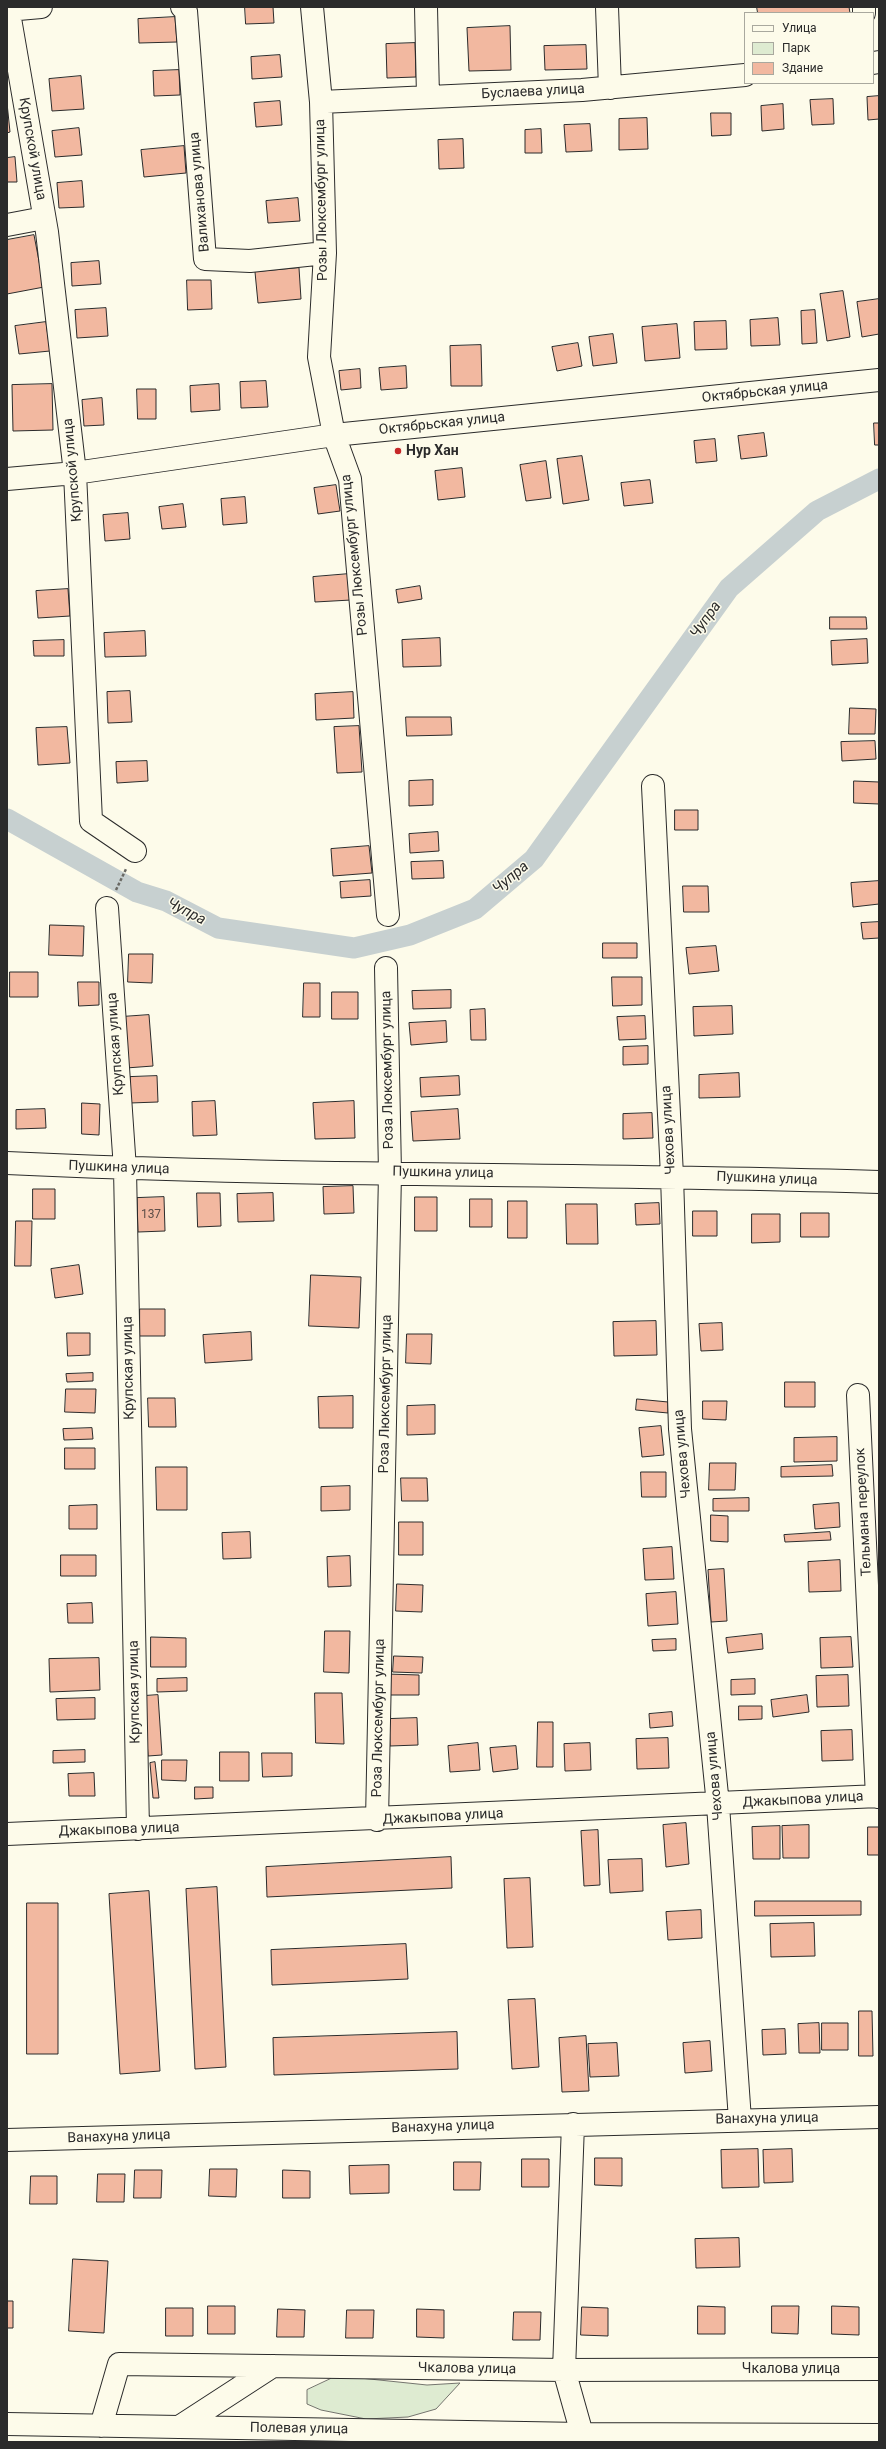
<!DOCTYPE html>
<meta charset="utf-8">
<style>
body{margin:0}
#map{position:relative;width:886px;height:2449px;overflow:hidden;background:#fdfbea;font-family:Roboto,sans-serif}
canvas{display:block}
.frame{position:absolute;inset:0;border:8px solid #2b2b2b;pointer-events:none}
.legend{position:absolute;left:744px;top:12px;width:130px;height:72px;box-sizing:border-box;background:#fdfbea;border:1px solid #a9a89e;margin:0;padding:5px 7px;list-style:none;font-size:12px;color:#2b2b2b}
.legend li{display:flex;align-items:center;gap:8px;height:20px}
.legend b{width:20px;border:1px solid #a9a89e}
</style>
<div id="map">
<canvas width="886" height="2449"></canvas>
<div class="frame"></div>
<ul class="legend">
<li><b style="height:5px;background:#fdfbea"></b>Улица</li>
<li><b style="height:11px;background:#deebd1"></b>Парк</li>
<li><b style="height:11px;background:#f2b8a0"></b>Здание</li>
</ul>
</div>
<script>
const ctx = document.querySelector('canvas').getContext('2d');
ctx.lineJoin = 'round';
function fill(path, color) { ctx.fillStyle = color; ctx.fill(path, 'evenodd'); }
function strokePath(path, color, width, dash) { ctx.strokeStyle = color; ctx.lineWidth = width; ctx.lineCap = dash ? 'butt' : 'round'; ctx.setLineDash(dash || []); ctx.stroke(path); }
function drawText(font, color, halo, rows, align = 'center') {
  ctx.font = font + ' Roboto,sans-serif'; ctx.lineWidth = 3; ctx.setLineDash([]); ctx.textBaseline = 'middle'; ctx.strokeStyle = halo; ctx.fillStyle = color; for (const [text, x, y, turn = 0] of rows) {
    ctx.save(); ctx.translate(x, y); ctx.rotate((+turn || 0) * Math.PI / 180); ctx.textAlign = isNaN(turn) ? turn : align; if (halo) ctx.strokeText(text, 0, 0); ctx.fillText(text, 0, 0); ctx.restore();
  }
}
const green = new Path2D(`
 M332,2378h28l67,7 33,-2 -24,26 -28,8 -42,2 -45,-9 -14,-6v-14z`);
const canal = new Path2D(`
 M7,819l130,73 29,9 52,27 136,20 56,-13 65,-26 59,-50 195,-271 88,-77 62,-32`);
const building = new Path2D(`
 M245,7h28l1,16 -28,1z
 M757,7h92l1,6h-92z
 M175,17l2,25 -38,1 -1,-24z
 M510,26l1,44 -42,1 -2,-43z
 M415,43l1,34 -29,1 -1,-34z
 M586,45l1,24 -42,1 -1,-24z
 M280,55l2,22 -30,2 -1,-22z
 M179,70l1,25 -26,1 -1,-25z
 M81,76l3,33 -32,2 -3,-32z
 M879,96v23l-11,1 -1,-23z
 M833,99l1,25 -22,1 -2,-25z
 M280,101l2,24 -26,2 -2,-24z
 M7,103l3,29 -3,1z
 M783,104l1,25 -22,2 -1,-25z
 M711,113h20v22l-19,1z
 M647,118l1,31 -29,1v-31z
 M590,124l2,27 -26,1 -2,-27z
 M79,128l3,27 -27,2 -3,-26z
 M541,129l1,24h-17v-23z
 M463,139l1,29 -25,1 -1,-29z
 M184,146l2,27 -42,4 -3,-27z
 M15,157l2,25h-10v-24z
 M82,181l2,26 -25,1 -2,-25z
 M298,198l2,23 -32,2 -2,-22z
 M34,235l10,52 -37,7v-54z
 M99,261l2,23 -29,2 -1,-23z
 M299,268l2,31 -43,4 -3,-31z
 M187,280h24l1,29 -24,1z
 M843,291l7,46 -23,4 -7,-47z
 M879,299v35l-17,3 -5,-35z
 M106,308l2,28 -31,2 -2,-28z
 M815,310l2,33 -15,1 -1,-33z
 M778,318l2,27 -29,1 -1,-26z
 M726,321l1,28 -32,1 -1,-28z
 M46,322l4,29 -31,3 -4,-28z
 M677,324l3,34 -35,3 -3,-34z
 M613,334l4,29 -24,3 -4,-29z
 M578,343l4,23 -25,5 -5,-24z
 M481,345l1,41h-31l-1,-40z
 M406,366l1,22 -26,2 -2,-22z
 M360,369l1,19 -20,2 -2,-19z
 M266,381l2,26 -27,1 -1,-26z
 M52,384l1,46 -40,1 -1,-46z
 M219,384l1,26 -29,2 -1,-26z
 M137,389h19v30h-18z
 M102,398l2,27 -20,1 -2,-26z
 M874,423h5v22h-4z
 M764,433l3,23 -26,3 -3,-23z
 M715,439l2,22 -21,2 -2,-22z
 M582,456l7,44 -26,4 -6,-45z
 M546,461l5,37 -25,3 -6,-36z
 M462,468l3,29 -27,3 -3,-29z
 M650,480l3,23 -29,3 -3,-23z
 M336,485l4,26 -22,3 -4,-26z
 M245,497l2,26 -24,2 -2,-26z
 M183,504l3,23 -24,2 -3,-22z
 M128,513l2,26 -25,2 -2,-26z
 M349,574l2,26 -36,2 -2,-25z
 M420,586l2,13 -24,4 -2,-13z
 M68,589l2,27 -32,2 -2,-27z
 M830,617h36l1,12h-37z
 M145,631l1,25 -41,1 -1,-24z
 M440,638l1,28 -38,1 -1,-27z
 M867,639l1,24 -36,2 -1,-24z
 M64,640v16h-30l-1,-15z
 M130,691l2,31 -24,1 -1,-31z
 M353,692l1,26 -38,2 -1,-26z
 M850,708l26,1 -1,25h-26z
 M406,717h45l1,18 -45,1z
 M359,726l3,46 -25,1 -3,-46z
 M67,727l3,36 -32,2 -2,-37z
 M875,741l1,18 -34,2 -1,-19z
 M147,761l1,20 -31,2 -1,-21z
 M433,780v25l-24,1v-25z
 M854,781l25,1v22l-25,-1z
 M675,810h23v20h-23z
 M438,832l1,19 -29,2 -1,-19z
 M369,846l3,27 -39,3 -2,-27z
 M443,861l1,17 -32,1 -1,-17z
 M370,880l1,16 -30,2 -1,-16z
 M879,881v23l-26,3 -2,-24z
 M683,886h25l1,26h-25z
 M879,922v16l-16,1 -2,-16z
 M50,925l34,1 -1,30 -34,-1z
 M603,943h34v15h-34z
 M716,946l3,25 -30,3 -3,-26z
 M129,954h24l-1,29 -24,-1z
 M10,972h28v25h-28z
 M612,977h30v28l-29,1z
 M78,982h21v23l-20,1z
 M304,983h16v34h-17z
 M451,990v18l-38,1 -1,-18z
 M332,992h26v27h-26z
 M732,1006l1,28 -39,2 -1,-29z
 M485,1009l1,31h-15l-1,-30z
 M149,1015l4,51 -27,2 -5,-51z
 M645,1016l1,23 -27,1 -2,-23z
 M446,1021l1,21 -36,3 -2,-22z
 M648,1046v18l-25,1v-18z
 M739,1073l1,24 -41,1v-23z
 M157,1076l1,26 -28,1v-26z
 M459,1076l1,19 -39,2 -1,-19z
 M215,1101l2,34 -24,1 -1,-34z
 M354,1101l1,37 -40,1 -2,-36z
 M82,1103l18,1 -1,31 -17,-1z
 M45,1109l1,19 -30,1v-19z
 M458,1109l2,30 -47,2 -2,-29z
 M652,1113l1,25 -30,1v-25z
 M353,1186l1,27 -30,1 -1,-27z
 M33,1189h22v30h-22z
 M197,1193h23l1,33 -23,1z
 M273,1193l1,28 -36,1 -1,-28z
 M164,1197l1,34 -27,1 -1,-34z
 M415,1197h22v34h-22z
 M470,1199h22v28h-22z
 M508,1201h19v37h-19z
 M659,1203l1,21 -24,1 -1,-21z
 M566,1204h31l1,40h-31z
 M693,1211h24v25h-24z
 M801,1213h28v24h-28z
 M752,1214h28v28l-28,1z
 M16,1221h16l-1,45h-16z
 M79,1265l4,29 -28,4 -4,-29z
 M311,1275l50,2 -2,51 -50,-2z
 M140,1309h25v27h-25z
 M656,1321l1,34 -43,1 -1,-34z
 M722,1323l1,27 -22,1 -2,-27z
 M251,1332l1,28 -47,3 -2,-28z
 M67,1333h23v22l-22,1z
 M407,1334h25l-1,30 -25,-1z
 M93,1373v8l-26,1 -1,-8z
 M785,1382h30v25h-30z
 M66,1389h30l-1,24 -30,-1z
 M353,1396v32h-34l-1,-31z
 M148,1398h27l1,29h-27z
 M637,1399l31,3v11l-32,-3z
 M703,1401h24l-1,19 -23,-1z
 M435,1405v29l-28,1v-29z
 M661,1426l3,29 -22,2 -3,-29z
 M92,1428l1,11 -29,1 -1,-11z
 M837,1437v24l-43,1v-24z
 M65,1448h30v21h-30z
 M710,1463h26l-1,27h-26z
 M832,1465l1,11 -52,1v-10z
 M156,1467h31v43h-30z
 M641,1472h25v25h-24z
 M401,1478h26l1,23h-26z
 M350,1486v24l-29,1v-24z
 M749,1498v13h-36v-12z
 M839,1503l1,24 -25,2 -2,-24z
 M97,1505v24h-28v-23z
 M711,1515l17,1v26l-17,-1z
 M399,1522h24v33h-24z
 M250,1532l1,26 -28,1 -1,-26z
 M830,1532l1,8 -46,2 -1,-7z
 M672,1547l2,32 -29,1 -2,-31z
 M61,1555h35v21h-35z
 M350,1556l1,30 -23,1 -1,-30z
 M840,1560l1,31 -32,1 -1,-30z
 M724,1569l3,52 -16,1 -3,-52z
 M397,1584l26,1 -1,27 -26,-1z
 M676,1592l2,32 -30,2 -2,-32z
 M92,1603l1,20h-25l-1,-19z
 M325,1631h25l-1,42 -25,-1z
 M762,1634l1,15 -35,4 -2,-15z
 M151,1637l35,1v29h-35z
 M851,1637l2,30 -32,1 -1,-30z
 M676,1639v11l-23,1 -1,-11z
 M394,1656l29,1 -1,16 -29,-1z
 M99,1658l1,32 -50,2 -1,-33z
 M387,1674l32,1v20h-33z
 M848,1675l1,31 -32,1 -1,-31z
 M187,1678v13l-30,1v-13z
 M755,1679v15l-24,1v-15z
 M315,1693h27l2,51 -28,-1z
 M158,1695l4,60 -14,1 -4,-60z
 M807,1695l2,17 -36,5 -2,-17z
 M95,1698v21l-38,1 -1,-21z
 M739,1706h23v13l-23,1z
 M672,1712l1,14 -23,2 -1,-14z
 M417,1718l1,27 -28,1 -1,-27z
 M538,1722h15v45h-16z
 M852,1730l1,30 -31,1 -1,-30z
 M668,1738l1,30 -32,1 -1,-30z
 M478,1743l2,27 -30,2 -2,-26z
 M590,1743l1,27 -26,1 -1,-27z
 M516,1746l2,23 -25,3 -3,-24z
 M85,1750v12l-32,1v-12z
 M220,1752h29v29h-29z
 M262,1753h30v23l-29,1z
 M162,1760h25l-1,21 -24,-1z
 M155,1762l4,36h-6l-3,-35z
 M94,1773l1,23h-26l-1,-22z
 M195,1787h18v11l-18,1z
 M686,1823l3,41 -23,3 -3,-42z
 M809,1825v33h-26l-1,-32z
 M780,1826v33h-27l-1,-32z
 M868,1827h11v28h-11z
 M598,1830l2,55 -16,1 -3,-55z
 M451,1857l1,31 -185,9 -1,-30z
 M642,1859l1,32 -33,2 -2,-33z
 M530,1878l3,69 -26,1 -3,-69z
 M217,1887l9,180 -31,2 -9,-180z
 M149,1891l11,180 -40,3 -11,-180z
 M755,1901h106v14l-106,1z
 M27,1903h31v151h-31z
 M701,1910l1,28 -34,2 -2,-28z
 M814,1923l1,33 -44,1 -1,-33z
 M406,1944l2,35 -136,6 -1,-35z
 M535,1999l4,68 -27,2 -4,-69z
 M859,2011h13l1,45h-14z
 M819,2023l1,30h-21l-1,-29z
 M822,2023h26v27h-26z
 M785,2029l1,25 -23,1 -1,-25z
 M457,2032l1,37 -184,6 -1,-37z
 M586,2036l3,55 -27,1 -3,-54z
 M710,2041l2,30 -27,2 -2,-30z
 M617,2043l2,33 -29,1 -2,-33z
 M758,2149l1,38 -37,1 -1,-38z
 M792,2149l1,33 -29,1 -1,-33z
 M595,2158h27v28l-27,-1z
 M522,2159h27v28h-27z
 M454,2162h27l-1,28h-26z
 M389,2165v28l-39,1 -1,-28z
 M210,2169h27l-1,28 -27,-1z
 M135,2170h27l-1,28h-27z
 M283,2170l27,1v27h-27z
 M98,2174h27l-1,28h-27z
 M31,2176h26v28h-27z
 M739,2238l1,29 -44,1 -1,-29z
 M73,2259l35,2 -4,72 -35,-2z
 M7,2301h6v27h-6z
 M208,2306h27v28h-27z
 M698,2306l27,1v27h-27z
 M772,2306h27l-1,28 -26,-1z
 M832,2306l27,1v28l-27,-1z
 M582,2307l26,1v28l-27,-1z
 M166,2308h27v28h-27z
 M278,2309l27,1 -1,27h-27z
 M417,2309l27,1v28l-27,-1z
 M347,2310h27l-1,28h-27z
 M514,2312h27l-1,28h-27z`);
const path = new Path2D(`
 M116,890l10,-21`);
const minor = new Path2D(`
 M8,7l39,225 28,241 16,348 44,30
 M182,7l4,4 19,248 45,2 75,-8
 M312,7l9,95 4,151 -6,104 15,78 16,44 38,436
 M426,7l2,90
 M607,7l3,81
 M864,7v6
 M7,10l34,-3
 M873,63l6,-1
 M321,102l261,-12 163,-15
 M7,225l37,-7
 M7,479l68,-6 259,-38 545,-55
 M653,786l19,390 8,253 38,376 22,315
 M107,908l18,261 13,660
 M7,1163c290,14 581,10 872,19
 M858,1395l19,402
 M377,1820l13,-647 -4,-205
 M7,1834l872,-38
 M573,2124l-9,246 18,64
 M7,2140l872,-23
 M7,2424l575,10 297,1
 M101,2426l18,-62 445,6 315,-1
 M179,2427l94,-61`);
const markers = [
 [398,451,4,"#c62828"]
];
const numberNames = [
 ["137",151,1215]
];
const streetNames = [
 ["Буслаева улица",533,92,-3],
 ["Крупской улица",32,149,80],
 ["Валиханова улица",200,192,-95],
 ["Розы Люксембург улица",322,200,-91],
 ["Октябрьская улица",765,392,-6],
 ["Октябрьская улица",442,424,-6],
 ["Крупской улица",73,470,-95],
 ["Розы Люксембург улица",355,555,-96],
 ["Крупская улица",116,1044,-94],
 ["Роза Люксембург улица",388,1070,-91],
 ["Чехова улица",669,1130,-93],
 ["Пушкина улица",119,1168,2],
 ["Пушкина улица",443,1173,1],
 ["Пушкина улица",767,1179,2],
 ["Крупская улица",129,1368,-91],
 ["Роза Люксембург улица",386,1394,-89],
 ["Чехова улица",683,1454,-95],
 ["Тельмана переулок",864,1512,-93],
 ["Крупская улица",135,1692,-91],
 ["Роза Люксембург улица",379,1718,-89],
 ["Чехова улица",715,1776,-95],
 ["Джакыпова улица",803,1800,-3],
 ["Джакыпова улица",443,1817,-3],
 ["Джакыпова улица",119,1830,-2],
 ["Ванахуна улица",767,2119,-1],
 ["Ванахуна улица",443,2127,-2],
 ["Ванахуна улица",119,2137,-2],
 ["Чкалова улица",467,2369,1],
 ["Чкалова улица",791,2369],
 ["Полевая улица",299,2429,1]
];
const poiNames = [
 ["Нур Хан",406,451]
];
const waterNames = [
 ["Чупра",706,620,-54],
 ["Чупра",511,878,-40],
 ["Чупра",186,912,27]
];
fill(green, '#deebd1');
strokePath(green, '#74746e', 1);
strokePath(canal, '#c7d0d0', 21);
fill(building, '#f2b8a0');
strokePath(building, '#2b2b2b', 1);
strokePath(minor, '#2b2b2b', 24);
strokePath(path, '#6a6964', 2.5, [3, 2]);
strokePath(minor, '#fdfbea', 22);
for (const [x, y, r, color] of markers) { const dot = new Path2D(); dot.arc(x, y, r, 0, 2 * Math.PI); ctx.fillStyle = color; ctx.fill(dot); strokePath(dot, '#fdfbea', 1.5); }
drawText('12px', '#5d4e48', null, numberNames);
drawText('14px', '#2b2b2b', '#fdfbea', streetNames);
drawText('bold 14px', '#2b2b2b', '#fdfbea', poiNames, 'left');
drawText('italic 15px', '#2b2b2b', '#fdfbea', waterNames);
</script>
